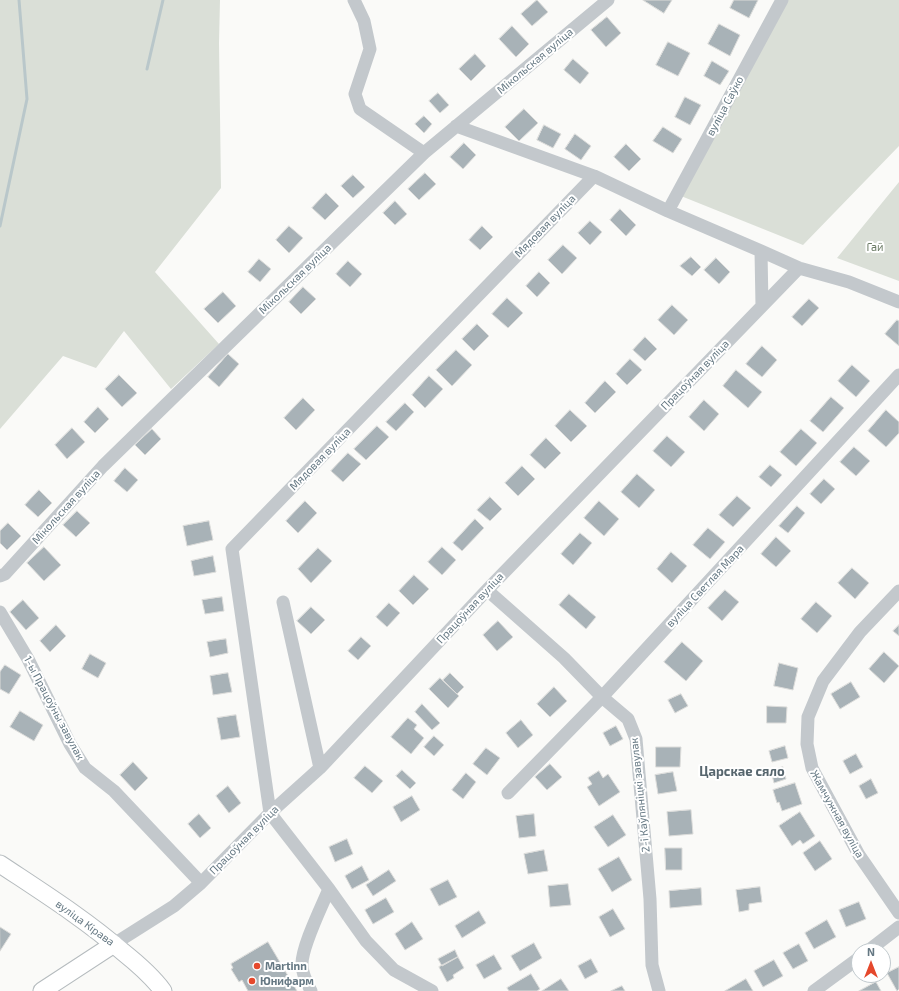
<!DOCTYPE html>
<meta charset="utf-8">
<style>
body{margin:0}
#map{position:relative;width:899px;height:991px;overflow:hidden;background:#fafaf8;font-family:"Exo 2",sans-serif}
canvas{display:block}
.north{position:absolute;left:851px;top:943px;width:40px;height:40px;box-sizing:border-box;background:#fff;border:1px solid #c1c9cd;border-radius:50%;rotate:0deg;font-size:11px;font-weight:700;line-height:16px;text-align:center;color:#657883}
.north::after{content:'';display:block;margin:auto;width:14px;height:18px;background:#e5482c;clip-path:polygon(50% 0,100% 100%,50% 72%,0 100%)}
</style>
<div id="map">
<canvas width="899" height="991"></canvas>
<div class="north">N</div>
</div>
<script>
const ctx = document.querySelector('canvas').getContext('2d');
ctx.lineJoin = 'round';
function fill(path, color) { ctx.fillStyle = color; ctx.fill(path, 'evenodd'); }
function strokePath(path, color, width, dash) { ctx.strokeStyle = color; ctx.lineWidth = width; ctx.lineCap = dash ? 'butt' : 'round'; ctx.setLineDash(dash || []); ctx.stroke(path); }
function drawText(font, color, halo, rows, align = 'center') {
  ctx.font = font + ' "Exo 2",sans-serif'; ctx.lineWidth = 4; ctx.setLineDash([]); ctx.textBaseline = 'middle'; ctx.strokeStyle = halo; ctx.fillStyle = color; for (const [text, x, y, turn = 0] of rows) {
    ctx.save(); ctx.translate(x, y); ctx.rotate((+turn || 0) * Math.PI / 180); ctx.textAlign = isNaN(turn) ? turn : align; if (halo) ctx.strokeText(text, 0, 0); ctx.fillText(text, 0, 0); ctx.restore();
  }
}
const green = new Path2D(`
 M0,0h220l-1,43 2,145 -66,84 64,72 -48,45 -47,-58 -28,37 -33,-12 -63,73z
 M787,0h112v146l-96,99 -122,-49z
 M899,182v99l-62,-23z`);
const stream = new Path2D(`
 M147,69l16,-69
 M0,226l27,-127 -8,-99`);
const building = new Path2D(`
 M537,0l11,12 -16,14 -11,-12z
 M643,0h29l-8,13z
 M734,0h24l-9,18 -19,-10z
 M607,17l14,16 -15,14 -15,-17z
 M719,24l21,11 -10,21 -22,-12z
 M512,26l17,18 -13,13 -17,-18z
 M668,42l22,11 -12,23 -22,-11z
 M475,54l11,12 -15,15 -12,-12z
 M573,59l16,14 -9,11 -16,-14z
 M712,61l17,10 -9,14 -16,-9z
 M438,93l11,12 -9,8 -11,-12z
 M685,97l16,8 -11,20 -15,-8z
 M524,109l14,14 -19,18 -14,-14z
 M424,116l8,8 -8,9 -9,-9z
 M544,125l17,9 -8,14 -16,-8z
 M663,127l19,12 -9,14 -20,-12z
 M575,134l16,12 -10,14 -16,-11z
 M464,143l12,12 -13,14 -13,-12z
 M626,144l15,15 -12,12 -15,-14z
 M425,173l11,11 -17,16 -11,-11z
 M353,175l12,12 -12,11 -12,-12z
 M326,193l13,13 -14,14 -13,-12z
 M395,201l12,13 -12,11 -12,-12z
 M620,209l16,16 -10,11 -16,-16z
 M590,221l12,11 -12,13 -12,-12z
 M289,226l14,12 -14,15 -13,-13z
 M482,226l11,11 -13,13 -11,-10z
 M563,245l14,13 -15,16 -14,-14z
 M691,257l10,10 -9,9 -12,-10z
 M716,258l14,14 -11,12 -15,-14z
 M259,259l12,10 -11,13 -12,-10z
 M348,261l14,13 -12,13 -14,-13z
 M539,272l11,11 -13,14 -11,-11z
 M303,287l13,12 -15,15 -12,-12z
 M223,292l13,14 -18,17 -14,-14z
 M507,298l16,15 -15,15 -16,-14z
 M809,299l10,9 -17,18 -10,-9z
 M672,305l16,15 -14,15 -16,-15z
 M897,320l2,1v25l-14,-12z
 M477,324l12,12 -15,15 -12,-12z
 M645,337l12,12 -12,12 -12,-11z
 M762,346l15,14 -15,17 -16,-13z
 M456,350l16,15 -20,21 -16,-16z
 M228,354l11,10 -20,23 -11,-10z
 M630,359l12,11 -15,15 -11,-11z
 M852,365l18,16 -14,16 -18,-16z
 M736,370l26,22 -14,16 -25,-22z
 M119,375l18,18 -15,14 -17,-18z
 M429,376l14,13 -18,19 -13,-13z
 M605,381l11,11 -21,21 -10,-10z
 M831,397l13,11 -21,24 -13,-11z
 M303,398l12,12 -19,20 -12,-12z
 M704,400l15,14 -15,17 -15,-14z
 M405,403l9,9 -18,19 -10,-9z
 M98,407l11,12 -14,14 -11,-11z
 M570,410l17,16 -16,16 -16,-16z
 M886,410l13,12v11l-13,14 -18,-16z
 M377,426l12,11 -23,23 -12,-11z
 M72,428l13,14 -18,17 -12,-14z
 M152,429l9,10 -16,16 -10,-10z
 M801,429l16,14 -21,23 -16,-14z
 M667,436l18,16 -14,15 -18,-16z
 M546,438l15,15 -16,16 -15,-14z
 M854,447l16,14 -14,15 -16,-14z
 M348,453l13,11 -18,18 -12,-11z
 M770,465l12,10 -11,12 -12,-10z
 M522,466l13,13 -17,17 -13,-13z
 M125,468l13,12 -11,12 -13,-11z
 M637,474l18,16 -16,18 -18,-16z
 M824,479l11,10 -14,15 -11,-10z
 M39,490l13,13 -14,14 -13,-12z
 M737,496l14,12 -18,19 -14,-12z
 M490,497l12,12 -12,12 -13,-11z
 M305,501l12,12 -19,20 -12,-12z
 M599,501l20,18 -15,17 -20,-18z
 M797,506l8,7 -17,20 -9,-7z
 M77,511l13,12 -14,14 -13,-12z
 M475,519l9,9 -22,23 -9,-8z
 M209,521l4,19 -26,6 -4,-20z
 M8,523l13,13 -14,14 -7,-7v-12z
 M708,528l17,14 -15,17 -17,-14z
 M580,533l12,10 -19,22 -12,-11z
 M776,537l15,14 -15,16 -15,-13z
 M44,547l17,18 -17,16 -17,-18z
 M442,547l14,13 -14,15 -14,-13z
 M318,548l14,13 -21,22 -13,-14z
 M671,552l16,14 -15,17 -15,-14z
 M213,556l3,16 -22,4 -3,-15z
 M852,568l17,15 -14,16 -17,-16z
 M414,575l15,14 -16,16 -14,-14z
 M725,590l14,12 -17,19 -14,-13z
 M569,594l27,23 -10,12 -27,-24z
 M222,597l2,14 -19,3 -3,-14z
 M23,600l16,18 -13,12 -16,-18z
 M816,602l16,14 -15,17 -16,-14z
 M389,603l11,10 -13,14 -11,-10z
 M311,607l14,13 -14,14 -14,-13z
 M498,621l15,16 -16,14 -14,-16z
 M56,625l10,11 -16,16 -10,-11z
 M899,625v11l-6,-5z
 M361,637l10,9 -13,14 -10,-9z
 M226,639l2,14 -18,4 -3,-15z
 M682,642l21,19 -17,20 -22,-19z
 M884,652l15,14 -15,17 -15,-14z
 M90,654l16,9 -8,15 -16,-9z
 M779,663l19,5 -5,22 -19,-4z
 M5,665l16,10 -12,19 -9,-5v-17z
 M228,673l4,19 -19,3 -3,-19z
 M450,673l14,14 -7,7 -14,-14z
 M440,678l19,18 -11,12 -19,-19z
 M851,682l9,15 -20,12 -9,-15z
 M554,687l13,14 -17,16 -13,-13z
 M681,694l7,12 -13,7 -7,-13z
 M422,704l18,19 -8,7 -17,-18z
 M767,706l20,1 -1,16h-19z
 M20,711l23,14 -9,16 -24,-14z
 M236,715l4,22 -19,3 -4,-22z
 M408,718l9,7 -3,4 10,9 -13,16 -20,-17z
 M521,720l12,15 -15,13 -12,-15z
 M616,726l7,13 -13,7 -7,-13z
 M434,736l10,9 -10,11 -10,-9z
 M785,746l3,12 -16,4 -3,-11z
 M656,747h25l-1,20h-24z
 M486,748l14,10 -13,17 -14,-11z
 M856,754l7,13 -13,7 -7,-13z
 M133,762l15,16 -13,13 -15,-16z
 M550,764l12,13 -15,13 -12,-13z
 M365,766l18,15 -11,12 -18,-15z
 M783,767l3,12 -12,4 -3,-12z
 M402,770l14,13 -6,6 -14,-13z
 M599,771l4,7 5,-4 12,18 -21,14 -12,-19 5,-3 -4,-6z
 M673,772l4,19 -19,3 -3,-19z
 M466,773l10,9 -13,17 -11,-9z
 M871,779l7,14 -12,6 -7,-13z
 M795,783l7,21 -20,7 -3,-9 -2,1 -4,-13z
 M228,786l13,17 -12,10 -13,-17z
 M412,796l8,14 -19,12 -8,-15z
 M691,810l2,24 -24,2 -2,-24z
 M800,812l15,24 -12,8 -3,-4 -8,6 -13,-20z
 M199,814l12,14 -11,10 -12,-14z
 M534,814l2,22 -17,2 -3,-22z
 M613,815l13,20 -18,12 -14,-20z
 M347,839l6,15 -18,8 -6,-15z
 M820,841l12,18 -17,12 -12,-18z
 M665,848h17v22h-16z
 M544,850l4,21 -20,3 -4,-20z
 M619,857l13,23 -20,12 -14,-23z
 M362,866l7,14 -17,9 -7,-13z
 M389,870l7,11 -23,15 -7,-11z
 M448,880l9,17 -18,9 -9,-17z
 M568,884l3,21 -21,2 -2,-21z
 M760,887l2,15 -13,2v6l-10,2 -3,-22z
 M701,888l1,17 -32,3 -1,-17z
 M386,898l8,14 -21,12 -8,-14z
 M859,902l7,17 -20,8 -7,-17z
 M613,909l12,20 -15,8 -11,-20z
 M479,911l7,12 -24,15 -7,-12z
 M827,920l9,17 -22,12 -9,-16z
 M412,922l11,17 -18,11 -10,-16z
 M0,927l11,7 -11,17z
 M268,942l29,49h-49l-6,-11 -3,2 -8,-13 2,-1 -2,-4z
 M534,943l8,15 -22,13 -9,-15z
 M799,944l9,17 -15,8 -10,-16z
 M455,950l3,7 -16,9 -4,-7z
 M494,955l8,14 -18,10 -8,-14z
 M458,957l6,11 -11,7 1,3 -7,4 -8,-15z
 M591,959l7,13 -13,7 -7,-13z
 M774,960l9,16 -20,11 -9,-16z
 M899,967v22l-2,2 -10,-18z
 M531,974l9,15 -3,2h-28l-2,-3z
 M561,979l8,12h-27z
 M746,979l7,12h-28z
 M876,982l5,9h-22z
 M622,986l3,5h-14z`);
const minor = new Path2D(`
 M354,0l10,21 6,28 -15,45 5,15 64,44
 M456,126l138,50 74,35 93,40 38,17 50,14 50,20
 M668,211l114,-211
 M761,251l1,55
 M0,576l5,-2 98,-108 321,-313 184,-153
 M487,590l77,68 38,39 26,22 8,20 14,160 2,66 7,26
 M899,591l-39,41 -37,49 -15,36 -1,27 5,24 47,87 40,58
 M283,602l37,166
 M0,612l28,47 42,85 15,24 29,23 87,92
 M508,793l94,-96 297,-322
 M114,944l60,-38 27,-23 69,-70 50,-45 167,-178 312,-322
 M868,951l31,-24
 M311,991c-4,-8 -9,-17 -9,-26 -1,-17 20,-59 27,-76
 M432,991l-38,-21 -28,-29 -37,-52 -59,-76 -38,-264 362,-373
 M814,991l45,-33`);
const major = new Path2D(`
 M0,864c42,28 85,55 123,88 15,12 29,24 40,39
 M42,991l72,-47`);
const markers = [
 [257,966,4,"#e5482c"],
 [252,981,4,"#e5482c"]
];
const streetNames = [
 ["Мікольская вуліца",535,61,-40],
 ["вуліца Саўко",725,106,-62],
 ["Мядовая вуліца",545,226,-46],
 ["Мікольская вуліца",295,279,-44],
 ["Працоўная вуліца",695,375,-46],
 ["Мядовая вуліца",320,459,-46],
 ["Мікольская вуліца",66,507,-48],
 ["вуліца Светлая Мара",705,586,-47],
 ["Працоўная вуліца",470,608,-47],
 ["1-ы Працоўны завулак",54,708,62],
 ["2-і Каўпяніцкі завулак",640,795,-96],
 ["Жамчужная вуліца",837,814,61],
 ["Працоўная вуліца",244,840,-45],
 ["вуліца Кірава",85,923,36]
];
const parkNames = [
 ["Гай",875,247]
];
const poiNames = [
 ["Martinn",265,966],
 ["Юнифарм",260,981]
];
const quarterNames = [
 ["Царскае сяло",742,772]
];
fill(green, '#dadfd7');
strokePath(stream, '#b9c7ca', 3);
fill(building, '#a8b2b7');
strokePath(building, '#dcdcda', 1);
strokePath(major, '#b5bbbe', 19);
strokePath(minor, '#c3c8cc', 13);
strokePath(major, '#fff', 17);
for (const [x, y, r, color] of markers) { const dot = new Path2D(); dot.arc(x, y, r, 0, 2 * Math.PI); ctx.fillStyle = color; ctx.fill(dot); strokePath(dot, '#fff', 1.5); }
drawText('11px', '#657883', '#fff', streetNames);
drawText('11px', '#6a7a64', '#fff', parkNames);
drawText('bold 11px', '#657883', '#fff', poiNames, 'left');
drawText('bold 13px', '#57666e', '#fff', quarterNames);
</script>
